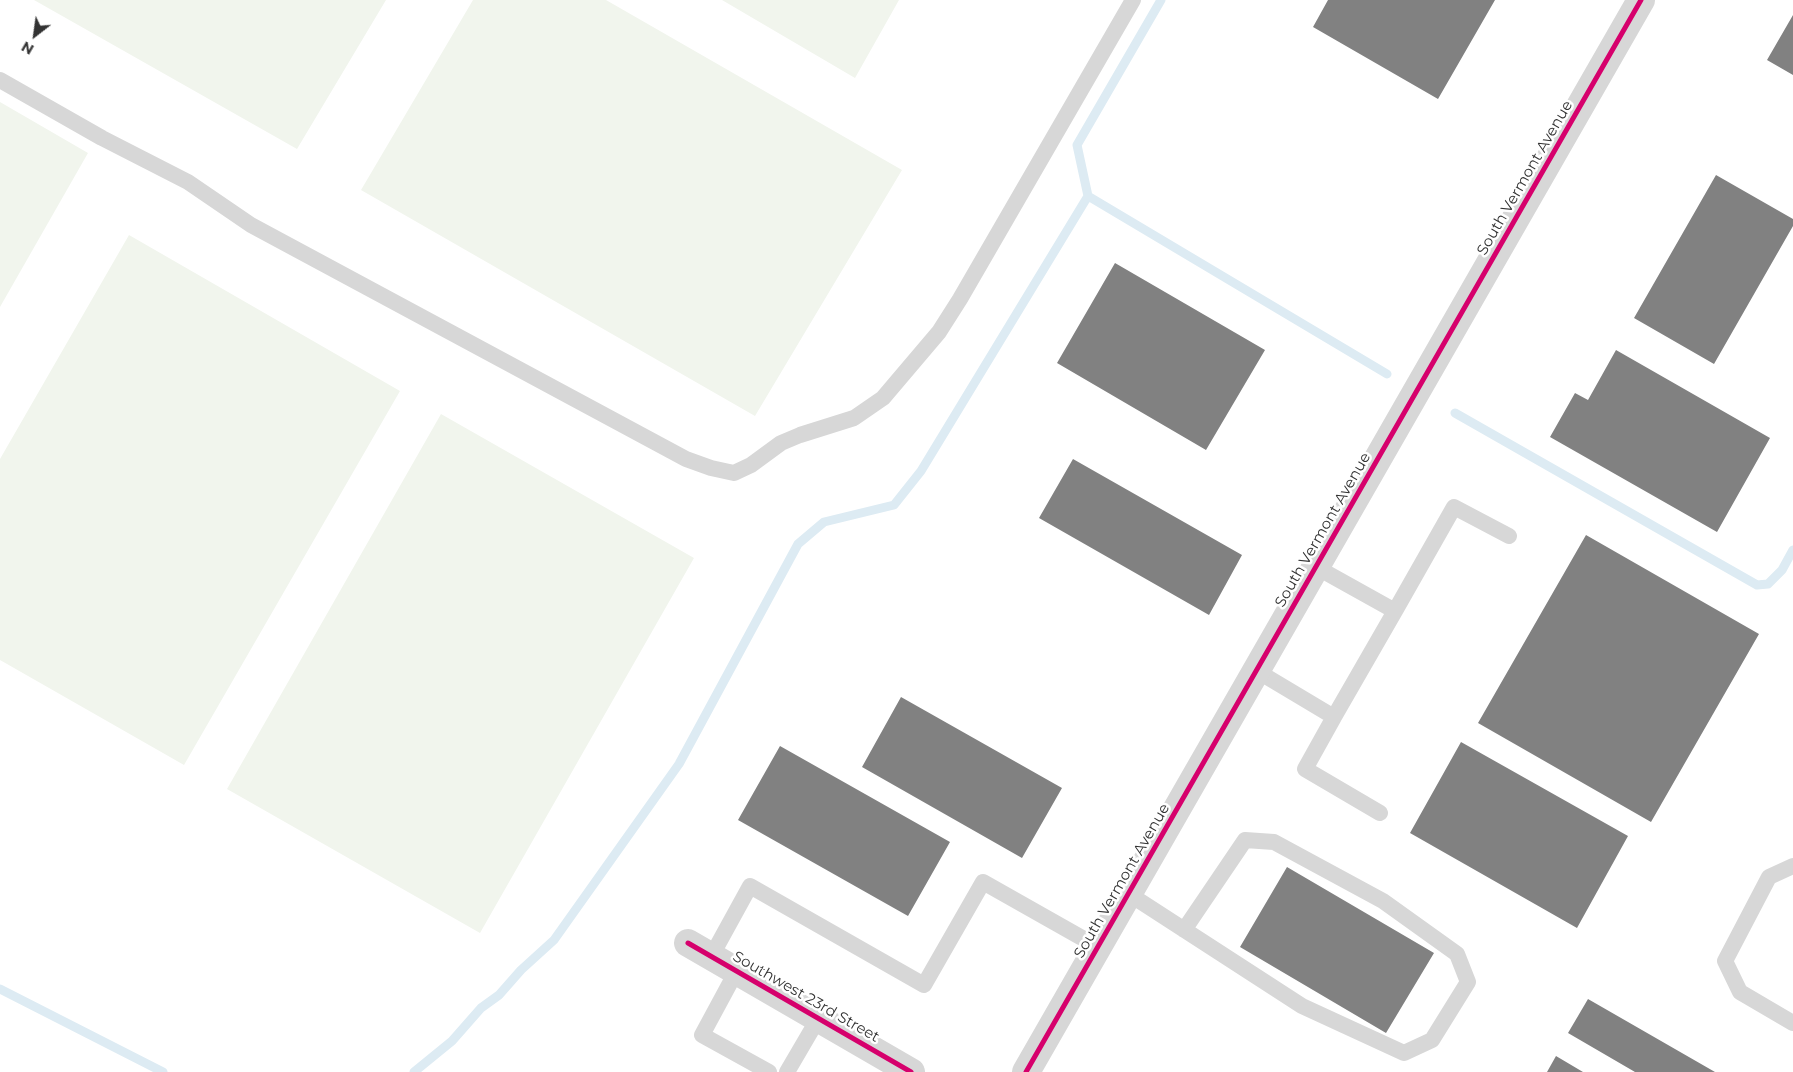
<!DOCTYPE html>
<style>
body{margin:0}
#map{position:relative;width:1793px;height:1072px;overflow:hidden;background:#fff;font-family:Montserrat,sans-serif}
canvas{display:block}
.north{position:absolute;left:10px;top:10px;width:50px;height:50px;-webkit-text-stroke:4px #fff;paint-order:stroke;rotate:210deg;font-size:14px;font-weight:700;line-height:20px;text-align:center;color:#333}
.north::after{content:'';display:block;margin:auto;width:18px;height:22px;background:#333;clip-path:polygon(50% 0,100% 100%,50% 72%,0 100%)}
</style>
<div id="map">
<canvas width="1793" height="1072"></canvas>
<div class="north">N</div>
</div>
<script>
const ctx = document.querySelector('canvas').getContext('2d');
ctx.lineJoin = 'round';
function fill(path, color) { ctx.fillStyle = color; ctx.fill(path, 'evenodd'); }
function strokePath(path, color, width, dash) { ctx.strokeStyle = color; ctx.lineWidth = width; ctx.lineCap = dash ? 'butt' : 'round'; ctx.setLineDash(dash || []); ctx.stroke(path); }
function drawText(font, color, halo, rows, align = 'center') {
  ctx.font = font + ' Montserrat,sans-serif'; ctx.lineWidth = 5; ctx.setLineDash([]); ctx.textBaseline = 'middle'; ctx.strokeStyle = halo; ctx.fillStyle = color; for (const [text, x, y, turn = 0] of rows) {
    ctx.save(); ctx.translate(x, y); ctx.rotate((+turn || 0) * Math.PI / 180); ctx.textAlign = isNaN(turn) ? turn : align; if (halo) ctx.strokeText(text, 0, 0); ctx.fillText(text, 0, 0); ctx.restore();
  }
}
const green = new Path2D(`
 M34,0h352l-89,149z
 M473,0h133l296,170 -147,246 -394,-226z
 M722,0h177l-44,78z
 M0,102l88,51 -88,154z
 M129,235l271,156 -216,374 -184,-105v-201z
 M441,414l253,144 -214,375 -253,-144z`);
const stream = new Path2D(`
 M1088,196l299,178
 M1455,413l302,172 11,-1 14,-14 11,-20
 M0,989l163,83
 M414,1072l38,-31 29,-33 18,-13 22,-25 33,-30 125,-176 119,-220 26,-22 70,-17 27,-34 167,-275 -11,-51 84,-145`);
const building = new Path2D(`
 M1328,0h167l-57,99 -125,-72z
 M1793,15v60l-26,-15z
 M1716,175l77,44v7l-79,138 -80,-46z
 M1115,263l150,87 -59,100 -149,-87z
 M1616,350l154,88 -53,94 -167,-95 25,-44 13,7z
 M1073,459l169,96 -33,60 -170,-97z
 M1586,535l173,99 -108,188 -173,-99z
 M901,697l161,91 -40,70 -160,-91z
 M1461,742l167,94 -51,92 -167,-95z
 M780,746l170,96 -42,74 -170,-96z
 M1287,867l147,86 -48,80 -146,-86z
 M1588,999l127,73h-80l-67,-39z
 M1556,1056l27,16h-36z`);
const service = new Path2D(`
 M0,80l102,58 86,44 63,43 435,234 25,9 23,5 17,-8 30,-22 19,-8 54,-17 29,-20 56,-66 21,-33 173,-299
 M1395,611l59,-104 55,29
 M1257,671l77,46 61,-106 -79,-44
 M1334,717l-29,52 75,44
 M1793,866l-24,11 -44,84 15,31 53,31
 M1129,894l173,112 102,47 28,-13 36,-58 -11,-28 -74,-53 -109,-59 -29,-2 -61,90
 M711,957l39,-71 174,99 59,-103 115,65
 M736,972l-34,63 67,37
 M787,1072l31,-53`);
const minor = new Path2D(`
 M688,943l223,129
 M1026,1072l615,-1072`);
const cycleway = new Path2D(`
 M688,943l223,129
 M1026,1072l615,-1072`);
const streetNames = [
 ["South Vermont Avenue",1525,178,-60],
 ["South Vermont Avenue",1323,530,-60],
 ["South Vermont Avenue",1122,881,-60],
 ["Southwest 23rd Street",806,997,30]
];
fill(green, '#f1f5ed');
strokePath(stream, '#ddebf3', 9);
fill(building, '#818181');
strokePath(service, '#d7d7d7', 16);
strokePath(minor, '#d7d7d7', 28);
strokePath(cycleway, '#d6006c', 5);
drawText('15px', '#333', '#fff', streetNames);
</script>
